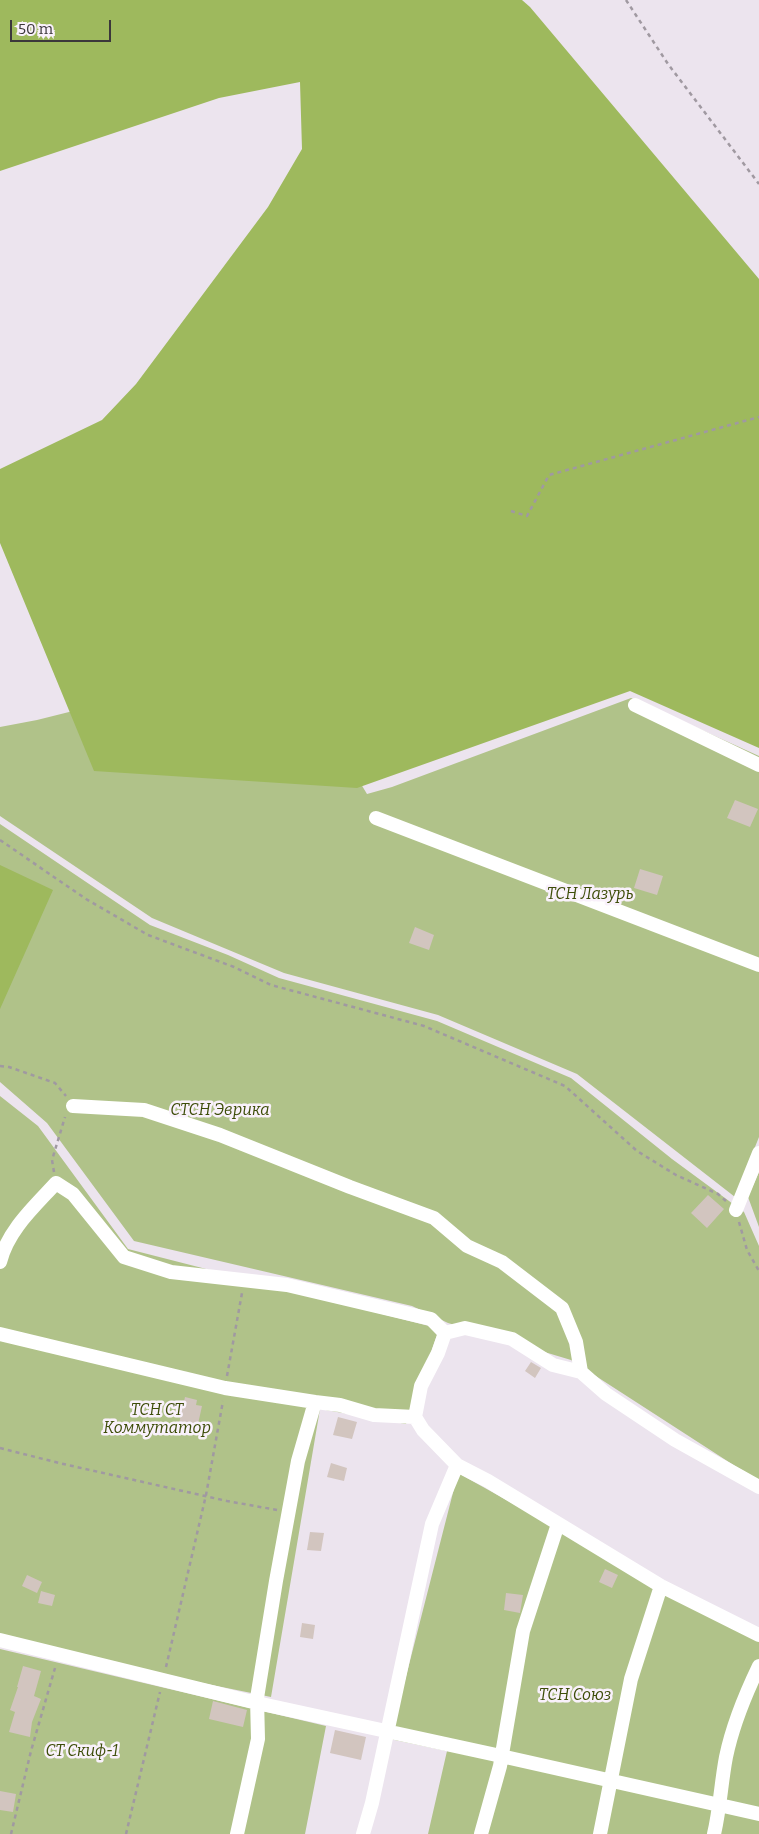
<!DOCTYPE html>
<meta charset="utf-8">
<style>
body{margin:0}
#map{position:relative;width:759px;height:1834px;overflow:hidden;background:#ece4ee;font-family:Bitter,serif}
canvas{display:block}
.scale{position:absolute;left:10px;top:20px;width:101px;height:22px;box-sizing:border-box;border:2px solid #3b373b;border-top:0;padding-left:6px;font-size:15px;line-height:18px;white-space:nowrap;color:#3b373b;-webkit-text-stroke:4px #f9f1fb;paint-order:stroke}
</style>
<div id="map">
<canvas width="759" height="1834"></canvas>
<div class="scale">50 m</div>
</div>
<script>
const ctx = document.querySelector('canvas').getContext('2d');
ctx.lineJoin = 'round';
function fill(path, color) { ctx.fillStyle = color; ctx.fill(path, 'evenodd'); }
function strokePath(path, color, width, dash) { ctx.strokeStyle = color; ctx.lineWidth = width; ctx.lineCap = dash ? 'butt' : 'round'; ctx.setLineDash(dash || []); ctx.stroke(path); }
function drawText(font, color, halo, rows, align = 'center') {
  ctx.font = font + ' Bitter,serif'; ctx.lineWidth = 5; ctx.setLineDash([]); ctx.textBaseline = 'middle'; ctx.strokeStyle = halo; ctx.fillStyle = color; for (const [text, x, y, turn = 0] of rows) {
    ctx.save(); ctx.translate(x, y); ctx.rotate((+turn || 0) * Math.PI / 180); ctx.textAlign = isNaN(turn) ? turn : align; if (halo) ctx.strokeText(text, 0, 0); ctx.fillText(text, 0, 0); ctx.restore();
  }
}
const green = new Path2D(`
 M285,658l82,136 25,-7 239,-89 128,58v381l-24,60 -158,-123 -139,-59 -154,-42 -132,-55 -152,-102v-89l37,-7z
 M0,824l150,101 78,30 51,23 158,43 134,57 101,81 72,53 15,34v234l-24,-14 -164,-106 -123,-37 -36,-17 -278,-65 -87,-118 -47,-41z
 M0,1096l38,30 90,123 301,77 8,9 -31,89 -86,-15 -49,288 -271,-55z
 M759,1172v55l-11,-30z
 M458,1473l301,168v193h-331l19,-83 -57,-12z
 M0,1649l326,77 -21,108h-305z`);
const forest = new Path2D(`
 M0,0h522l8,7 229,272v469l-129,-57 -273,97 -263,-17 -94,-228v-74l102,-49 34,-36 132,-177 34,-58 -2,-67 -81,16 -219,73z
 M0,865l53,25 -53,119z`);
const building = new Path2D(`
 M735,800l23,9 -8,18 -23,-9z
 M640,869l23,7 -6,19 -23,-7z
 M415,927l19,8 -5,15 -20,-7z
 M708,1195l16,14 -17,19 -16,-15z
 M531,1362l10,6 -6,10 -10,-7z
 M185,1397l12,3 -1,5 6,1 -6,27 -18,-5z
 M338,1417l19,5 -5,17 -19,-4z
 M331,1463l16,5 -3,13 -17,-4z
 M310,1532l14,1 -3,18 -14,-1z
 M605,1569l13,6 -6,13 -13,-6z
 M27,1575l15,7 -5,11 -15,-7z
 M41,1591l14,4 -3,11 -14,-3z
 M506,1593l17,2 -3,18 -16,-3z
 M302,1623l13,2 -2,14 -13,-2z
 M23,1666l18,5 -7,25 7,3 -9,23 -2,15 -21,-5 6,-20 -5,-2 8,-23h-1z
 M213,1701l34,9 -4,17 -34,-8z
 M335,1730l31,7 -5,23 -31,-7z
 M0,1791l16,3 -3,18 -13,-2z`);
const path = new Path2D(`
 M626,0l42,64 91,120
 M511,511l16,5 22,-41 210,-58
 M0,840l86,59 62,36 86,32 37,18 153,41 141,60 72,65 39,24 42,19 8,7
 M0,1066l9,1 46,16 11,13
 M54,1172l-2,-12 13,-43
 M739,1222l8,28 12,21
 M227,1376l15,-83
 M0,1448l59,15 168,38 50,9
 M166,1667l40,-172 17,-94
 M11,1834l20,-83 24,-83
 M126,1834l34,-142`);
const minor = new Path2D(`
 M635,705l124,60
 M376,818l383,147
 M73,1106l71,4 76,25 130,52 84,31 33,28 35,16 60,46 14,34 5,30
 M736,1210l23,-57
 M0,1262c8,-32 34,-55 56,-79l17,11 51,63 47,15 116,13 144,34 14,14 -7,20 -17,33 -6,31 8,13 34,35 31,16 173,105 98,49
 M445,1333l20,-5 47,11 41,26 28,7 25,22 69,46 84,47
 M0,1334l225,54 90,14
 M0,1640l257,63 244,53 258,58
 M237,1834l21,-95 -1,-41 19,-117 22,-120 17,-59 25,3 34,10 41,2
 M363,1834l9,-31 60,-279 25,-59
 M481,1834l19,-68 23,-135 35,-107
 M600,1834l31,-155 30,-93
 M714,1834c6,-25 7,-51 12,-77 6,-29 20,-64 33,-91`);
const parkNames = [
 ["ТСН Лазурь",590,895],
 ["СТСН Эврика",220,1111],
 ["ТСН СТ",157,1411],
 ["Коммутатор",157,1429],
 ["ТСН Союз",575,1696],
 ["СТ Скиф-1",82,1752]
];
fill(green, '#b0c289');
fill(forest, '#9eb95d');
fill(building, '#d2c5bf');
strokePath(path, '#a099a1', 2.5, [4, 4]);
strokePath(minor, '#fff', 14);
drawText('italic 16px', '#3d4d08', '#f9f1fb', parkNames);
</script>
